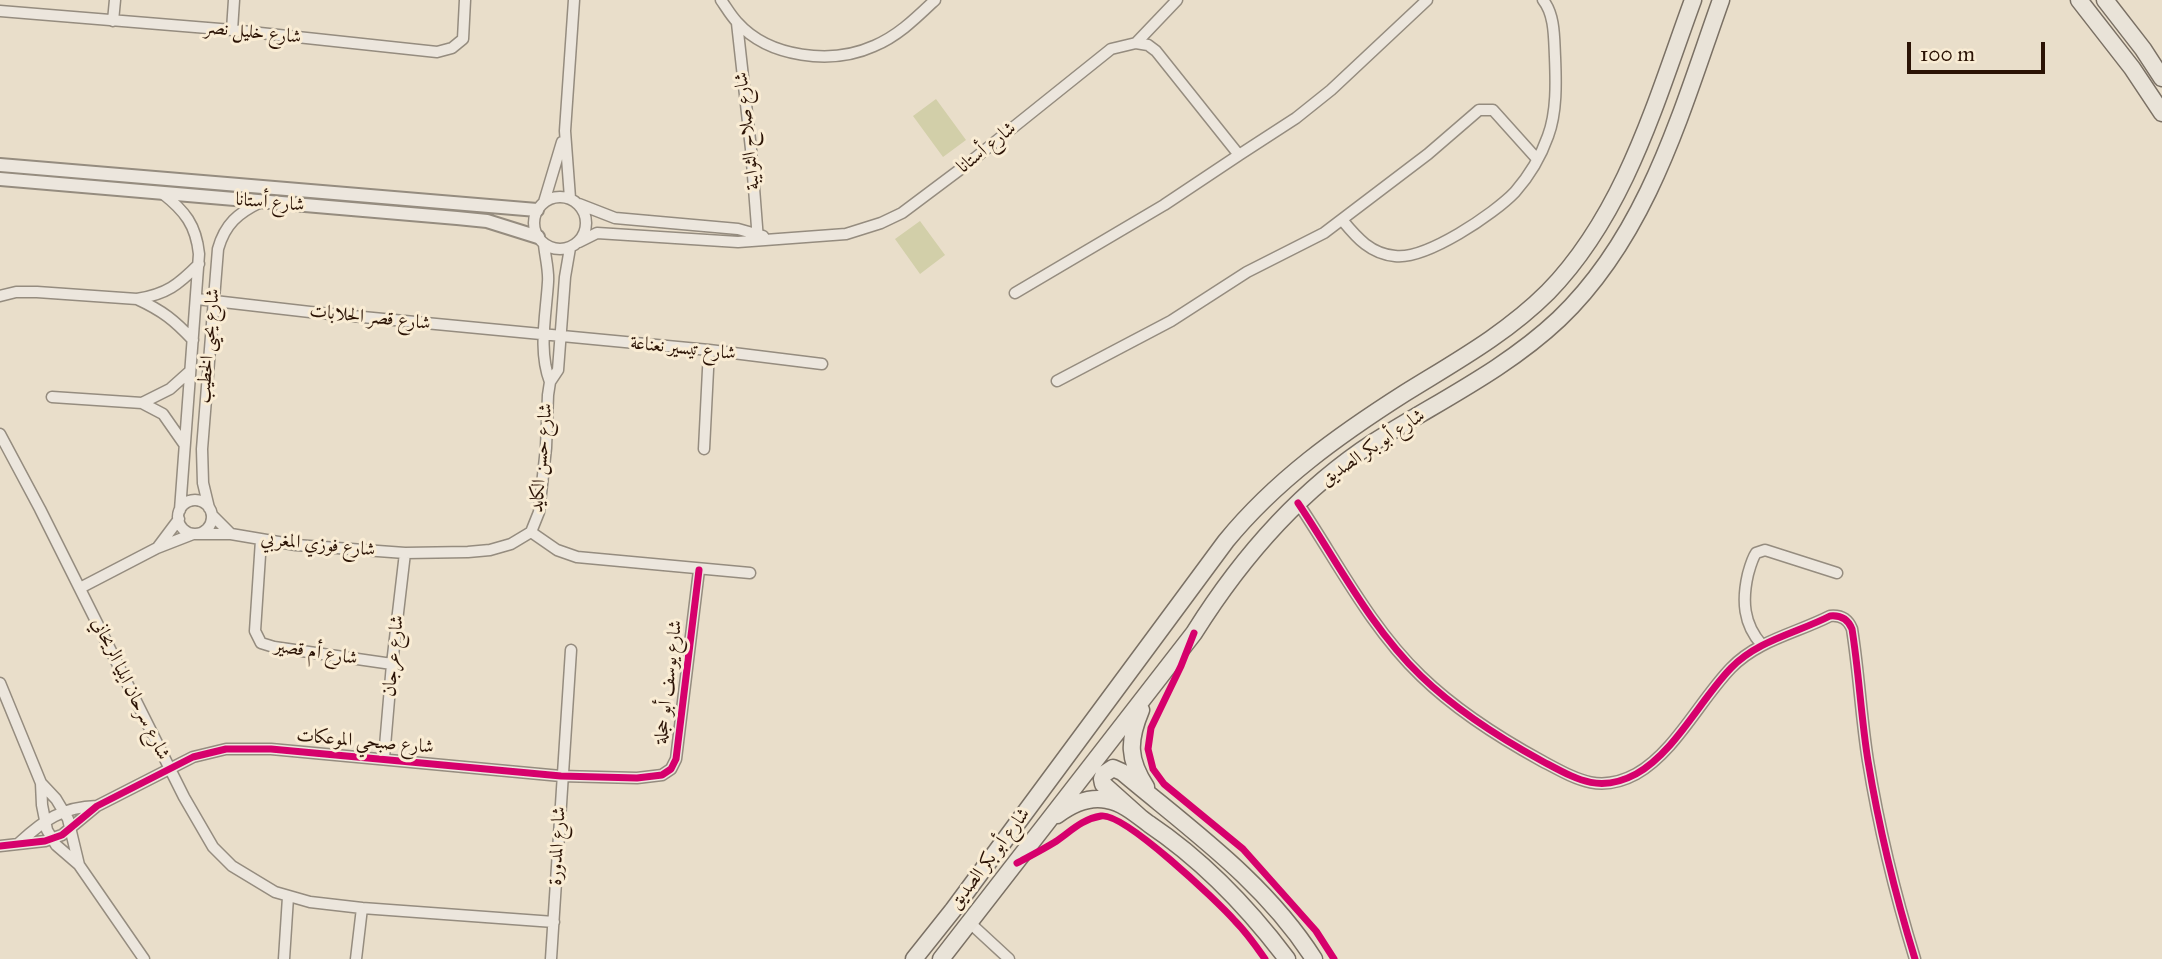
<!DOCTYPE html>
<meta charset="utf-8">
<style>
body{margin:0}
#map{position:relative;width:2162px;height:959px;overflow:hidden;background:#e9deca;font-family:"IM FELL Great Primer",serif}
canvas{display:block}
.scale{position:absolute;left:1907px;top:42px;width:138px;height:32px;box-sizing:border-box;border:4px solid #2b1305;border-top:0;padding-left:9px;font-size:21px;line-height:24px;white-space:nowrap;color:#2b1305;-webkit-text-stroke:5px #f9ecd4;paint-order:stroke}
</style>
<div id="map">
<canvas width="2162" height="959"></canvas>
<div class="scale">100 m</div>
</div>
<script>
const ctx = document.querySelector('canvas').getContext('2d');
ctx.lineJoin = 'round';
function fill(path, color) { ctx.fillStyle = color; ctx.fill(path, 'evenodd'); }
function strokePath(path, color, width, dash) { ctx.strokeStyle = color; ctx.lineWidth = width; ctx.lineCap = dash ? 'butt' : 'round'; ctx.setLineDash(dash || []); ctx.stroke(path); }
function drawText(font, color, halo, rows, align = 'center') {
  ctx.font = font + ' "IM FELL Great Primer",Amiri,serif'; ctx.lineWidth = 6; ctx.setLineDash([]); ctx.textBaseline = 'middle'; ctx.strokeStyle = halo; ctx.fillStyle = color; for (const [text, x, y, turn = 0] of rows) {
    ctx.save(); ctx.translate(x, y); ctx.rotate((+turn || 0) * Math.PI / 180); ctx.textAlign = isNaN(turn) ? turn : align; if (halo) ctx.strokeText(text, 0, 0); ctx.fillText(text, 0, 0); ctx.restore();
  }
}
const green = new Path2D(`
 M936,99l30,41 -23,17 -30,-41z
 M920,221l25,34 -25,19 -25,-35z`);
const minor = new Path2D(`
 M721,0c5,7 10,16 16,22 32,36 95,43 137,24 24,-10 42,-28 61,-46
 M0,11l232,19 205,22 15,-4 11,-9 2,-39
 M113,21l2,-21
 M737,23l14,126 7,91
 M232,30l2,-30
 M1239,155l57,-37 35,-28 96,-90
 M162,193c23,18 34,32 37,61l-19,256
 M534 223a26 26 0 1 1 52 0a26 26 0 1 1-52 0Z
 M570,198l-5,-67 9,-131
 M544,202l18,-60
 M579,204l36,14 123,11 25,7
 M1343,221c14,17 28,33 52,35 31,4 99,-42 120,-64 14,-16 26,-36 33,-56 9,-24 8,-54 7,-79 -1,-19 0,-42 -12,-57
 M579,242l18,-9 141,9 108,-8 35,-11 21,-10 68,-51 141,-113 25,-6 41,-43
 M544,244c1,12 5,26 4,38 -2,33 -10,69 2,100
 M1015,293l149,-88 75,-50 -83,-104 -8,-6 -12,-2
 M0,296l16,-4h21l100,7c30,-5 41,-14 62,-35
 M137,299c26,12 37,21 56,41
 M197,299l113,13 399,38 113,14
 M1057,381l114,-60 76,-49 77,-39 104,-79 51,-44h14l44,49
 M52,397l90,6 21,11 21,30
 M142,403l28,-14 19,-17
 M0,434l40,75 144,288 29,50 19,19 43,26 35,10 52,6 192,14
 M704,449l5,-99
 M178 517a17 17 0 1 1 34 0a17 17 0 1 1-34 0Z
 M1298,503c39,58 72,124 123,173 35,34 79,62 121,85 34,18 57,33 94,13 39,-22 64,-74 95,-106 27,-28 66,-35 99,-52 11,-1 18,3 22,13 7,44 9,88 16,132 11,67 27,133 47,198
 M209,508l-6,-25 -1,-34 16,-200c7,-25 20,-36 43,-47
 M212,515l19,19
 M531,532l26,18 20,7 173,16
 M198,534h33l65,11 109,8 63,-1 22,-2 21,-6 20,-12 8,-20 7,-64 2,-53 2,-13 8,-12 7,-93 5,-29
 M261,540l-6,91 6,12 13,4 118,17
 M158,547l21,-28
 M80,588l77,-40 36,-14
 M1762,645c-19,-21 -20,-45 -14,-71 2,-7 4,-15 8,-21l9,-3 72,23
 M0,683l41,100 1,22 5,25 9,15 22,19
 M384,758l8,-94 13,-111
 M41,783l15,16 12,20 11,46 65,94
 M19,843c25,-23 43,-36 78,-37
 M0,846l45,-5 17,-6 35,-29 96,-49 33,-8h45l290,27 76,2 25,-3 9,-6 5,-10 23,-189
 M970,923l39,36
 M284,959l4,-62
 M356,959l6,-51
 M551,959l20,-309`);
const tertiary = new Path2D(`
 M0,165l537,45
 M0,179l457,39 30,3 51,16`);
const primary = new Path2D(`
 M2079,0l53,68 30,45
 M2105,0l38,49 19,29
 M1141,710c-13,31 -13,49 5,77
 M1057,815c15,-11 32,-19 50,-15 15,2 30,15 42,24 55,37 98,82 138,135
 M1141,818l-38,-34 -1,-5 2,-5 9,-6 9,4c69,58 143,110 192,187
 M914,959l39,-49 273,-369c50,-61 113,-106 179,-148 50,-31 101,-59 143,-101 77,-79 108,-191 145,-292
 M941,959l253,-326c47,-75 105,-142 180,-191 63,-40 131,-72 185,-123 89,-85 122,-207 162,-319`);
const cycleway = new Path2D(`
 M1298,503c39,58 72,124 123,173 35,34 79,62 121,85 34,18 57,33 94,13 39,-22 64,-74 95,-106 27,-28 66,-35 99,-52 11,-1 18,3 22,13 7,44 9,88 16,132 11,67 27,133 47,198
 M1194,633l-13,33 -30,62 -3,21 5,20 11,15 79,65 73,82 18,28
 M0,846l45,-5 17,-6 35,-29 96,-49 33,-8h45l290,27 76,2 25,-3 9,-6 5,-10 23,-189
 M1017,863c13,-7 25,-13 38,-21 15,-10 27,-23 46,-26 23,-4 116,85 134,105 11,11 21,25 30,38`);
const streetNames = [
 ["شارع خليل نصر",253,33,6],
 ["شارع صلاح الثوايبة",748,131,-96],
 ["شارع أستانا",987,148,-39],
 ["شارع أستانا",270,203,5],
 ["شارع قصر الحلابات",370,318,6],
 ["شارع يحيى الخطيب",209,346,-85],
 ["شارع تيسير نعناعة",683,349,6],
 ["شارع أبو بكر الصديق",1373,448,-34],
 ["شارع حسن الكايد",542,458,-85],
 ["شارع فوزي المغربي",318,545,6],
 ["شارع أم قصير",316,653,9],
 ["شارع عرجان",394,656,-84],
 ["شارع يوسف أبو حجلة",669,682,-83],
 ["شارع سرحان ايليا الريحاني",130,689,64],
 ["شارع صبحي الموعكات",365,742,5],
 ["شارع المدورة",558,846,-87],
 ["شارع أبو بكر الصديق",990,859,-53]
];
fill(green, '#d2cfa9');
strokePath(minor, '#958c7f', 13);
strokePath(tertiary, '#958c7f', 16);
strokePath(primary, '#7a7064', 19);
strokePath(minor, '#ece6dd', 10);
strokePath(tertiary, '#ece6dd', 12);
strokePath(primary, '#e9e3d8', 16);
strokePath(cycleway, '#d6006c', 7);
drawText('19px', '#2b1305', '#f9ecd4', streetNames);
</script>
